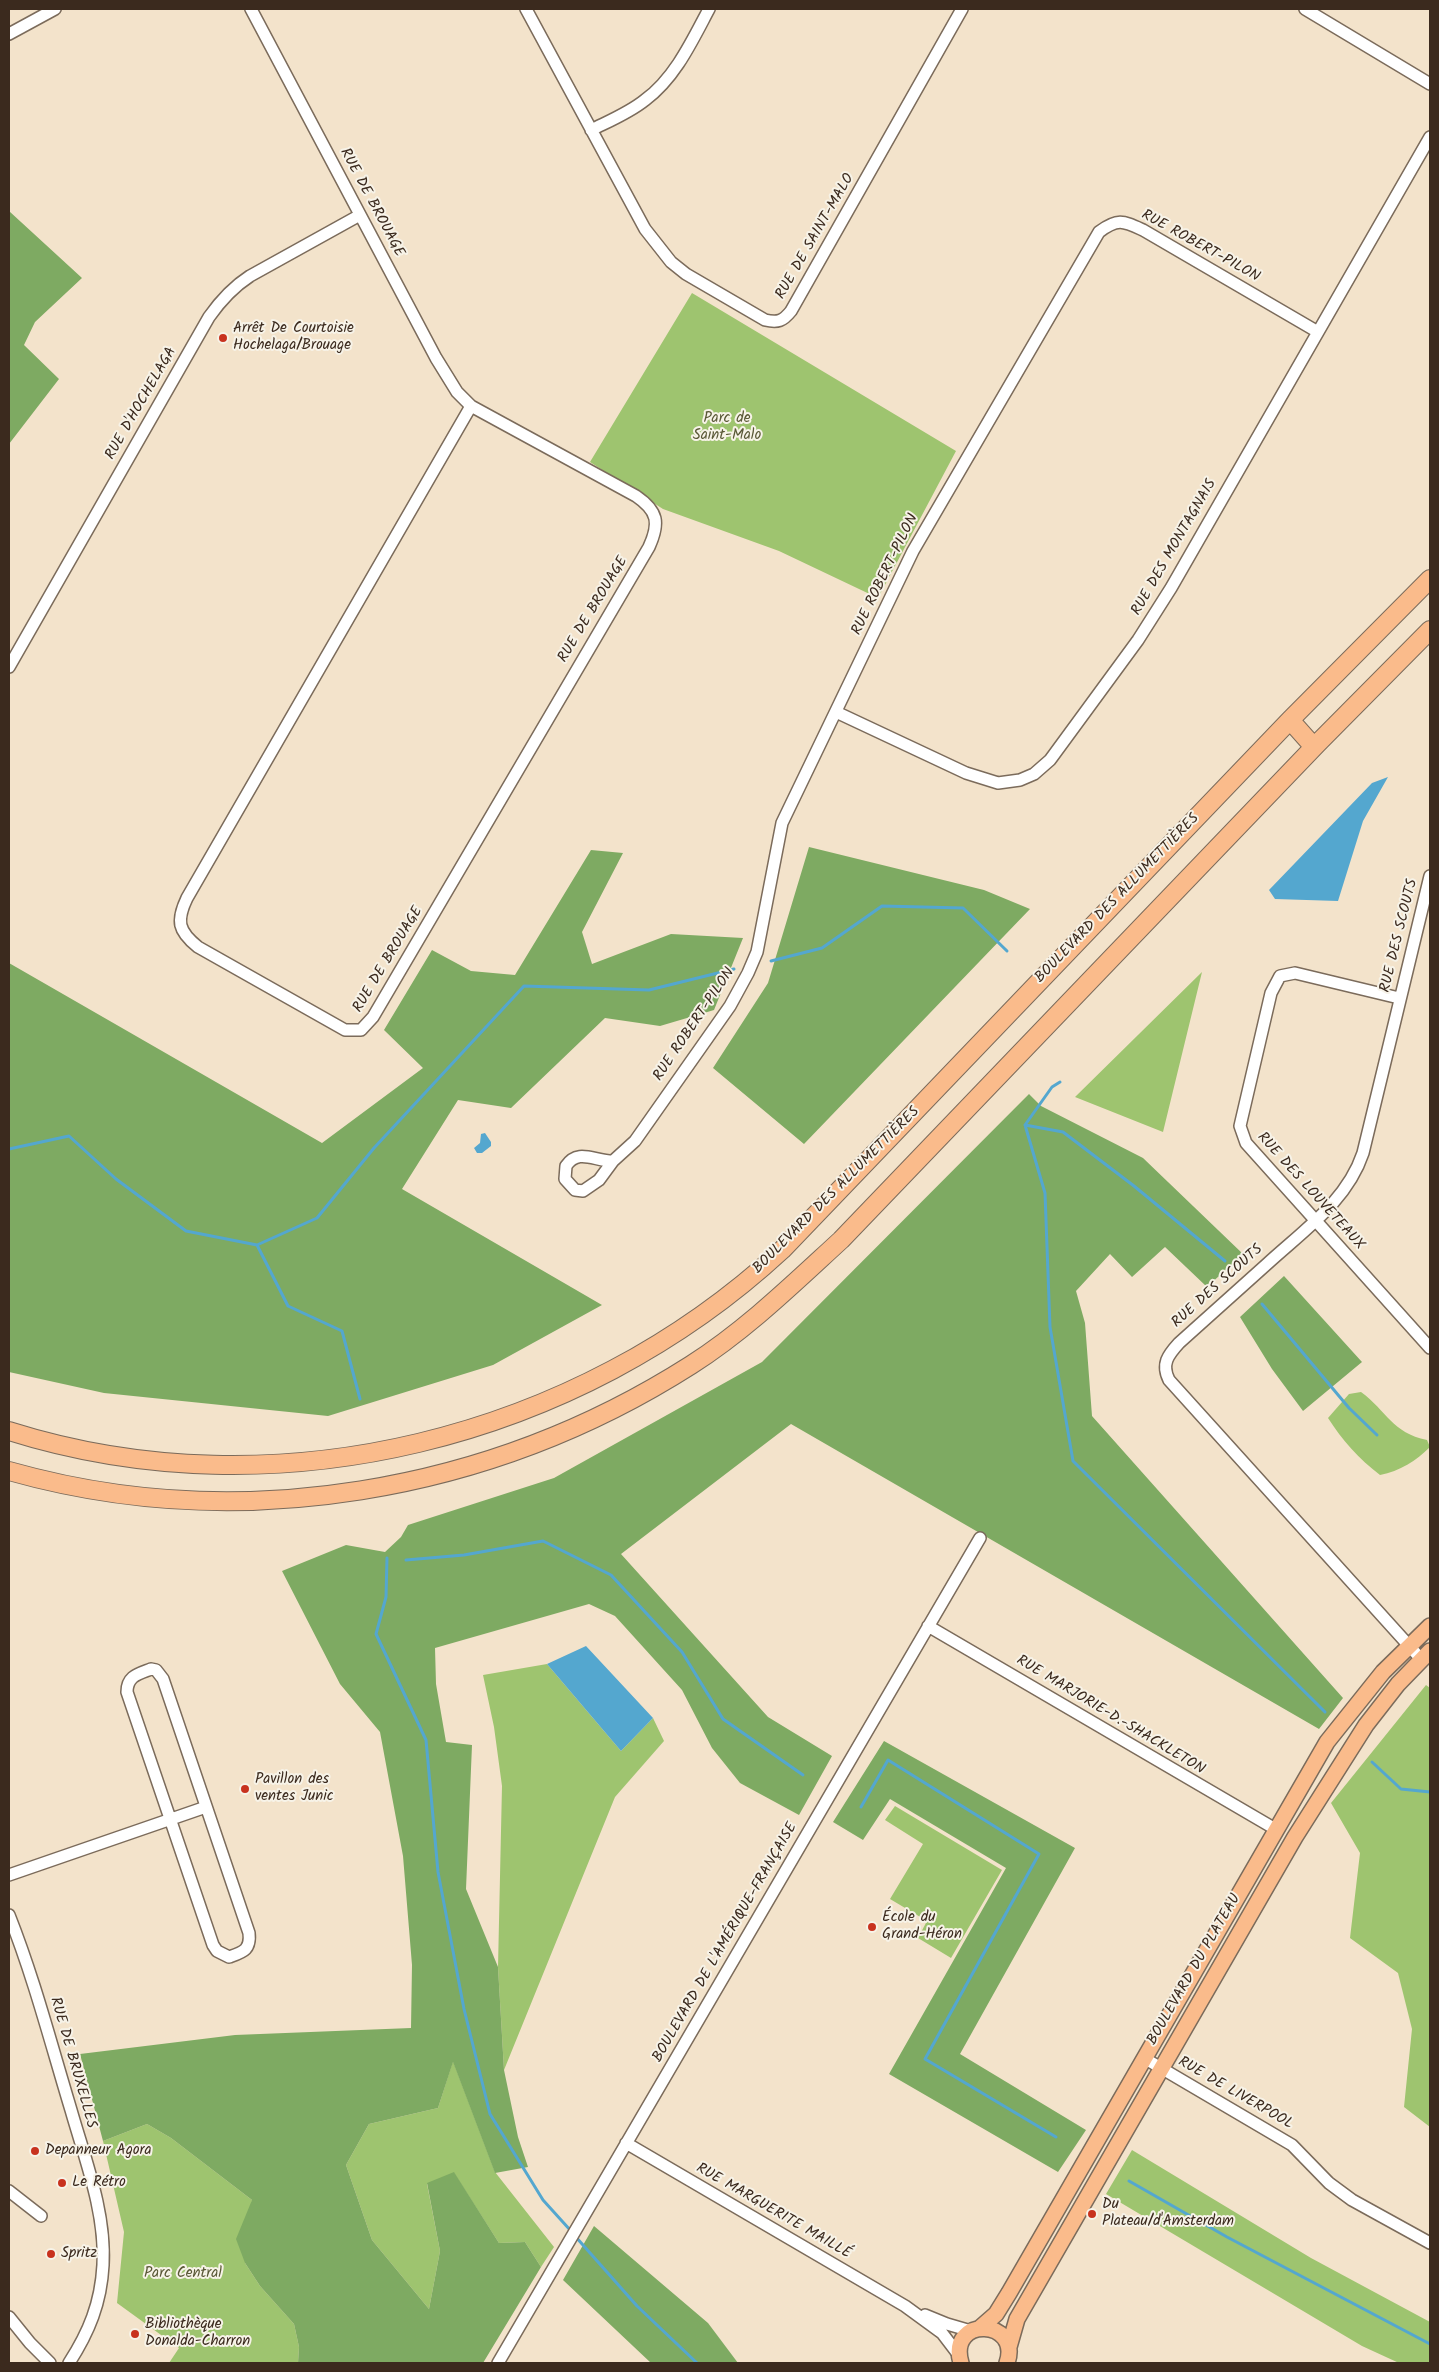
<!DOCTYPE html>
<meta charset="utf-8">
<style>
body{margin:0}
#map{position:relative;width:1439px;height:2372px;overflow:hidden;background:#f3e3cb;font-family:Kalam,sans-serif}
canvas{display:block}
.frame{position:absolute;inset:0;border:10px solid #3b2a1e;pointer-events:none}
</style>
<div id="map">
<canvas width="1439" height="2372"></canvas>
<div class="frame"></div>
</div>
<script>
const ctx = document.querySelector('canvas').getContext('2d');
ctx.lineJoin = 'round';
function fill(path, color) { ctx.fillStyle = color; ctx.fill(path, 'evenodd'); }
function strokePath(path, color, width, dash) { ctx.strokeStyle = color; ctx.lineWidth = width; ctx.lineCap = dash ? 'butt' : 'round'; ctx.setLineDash(dash || []); ctx.stroke(path); }
function drawText(font, color, halo, rows, align = 'center') {
  ctx.font = font + ' Kalam,sans-serif'; ctx.lineWidth = 4; ctx.setLineDash([]); ctx.textBaseline = 'middle'; ctx.strokeStyle = halo; ctx.fillStyle = color; for (const [text, x, y, turn = 0] of rows) {
    ctx.save(); ctx.translate(x, y); ctx.rotate((+turn || 0) * Math.PI / 180); ctx.textAlign = isNaN(turn) ? turn : align; if (halo) ctx.strokeText(text, 0, 0); ctx.fillText(text, 0, 0); ctx.restore();
  }
}
const green = new Path2D(`
 M692,293l264,158 -78,147 -99,-47 -116,-42 -73,-47z
 M1202,972l-39,160 -88,-35z
 M1361,1392c26,19 31,41 66,48l3,7c-14,14 -30,24 -50,28 -21,-16 -38,-35 -52,-57l21,-24z
 M547,1664l74,87 32,-33 11,23 -49,56 -111,273 -6,-103 4,-181 -8,-59 -11,-52z
 M1426,1685l4,3v439l-26,-20 8,-78 -14,-56 -48,-35 10,-85 -29,-50z
 M895,1806l107,64 -51,88 -33,-20 9,-17 -37,-22 33,-55 -38,-24z
 M453,2061l42,111 59,75 -13,20 -16,-25 -26,1 -45,-70 -27,11 13,67 -11,58 -57,-69 -26,-75 23,-41 69,-16z
 M147,2124l24,14 81,62 -7,63 15,23 34,38 5,23 -1,16h-129l10,-15 -62,-45 7,-71 -21,-91z
 M1132,2150l179,108 119,64v41h-31l-37,-17 -256,-152z`);
const forest = new Path2D(`
 M9,211l73,67 -47,44 -11,23 35,34 -50,65z
 M809,847l175,43 46,19 -226,235 -91,-76 55,-85z
 M591,850l32,3 -41,79 10,32 79,-30 72,4 -29,72 -54,16 -55,-8 -94,90 -53,-8 -56,89 200,116 -109,60 -165,51 -224,-23 -95,-21v-409l313,180 101,-75 -39,-38 48,-80 39,21 44,4z
 M1029,1094l12,12 102,52 100,96 -36,33 -42,-40 -33,30 -22,-23 -34,37 9,32 7,93 251,282 -24,31 -528,-305 -170,130 147,163 64,39 -33,59 -59,-32 -28,-35 -30,-58 -67,-74 -26,-12 -154,44 1,36 10,58 26,3 -6,144 32,78 6,103 14,67 10,30 -33,6 -42,-111 -15,46 -69,16 -23,41 26,75 57,69 11,-58 -13,-68 27,-11 45,71 26,-1 16,25 -58,96h-185l1,-16 -5,-23 -34,-38 -15,-23 -9,-24 16,-39 -81,-62 -24,-14 -44,17 -23,-87 155,-19 176,-7 1,-63 -9,-109 -23,-124 -40,-48 -58,-113 64,-26 39,7 16,-15 7,-12 146,-47 208,-116z
 M1284,1276l78,86 -59,49 -31,-42 -32,-52z
 M884,1741l191,107 -115,206 126,76 -28,42 -169,-98 117,-206 -116,-69 -27,41 -30,-18z
 M594,2226l114,97 30,40h-87l-88,-83z`);
const water = new Path2D(`
 M1388,777l-25,44 -25,80 -63,-2 -6,-9 103,-107z
 M485,1133l6,9v4l-9,7h-5l-3,-5 6,-5 1,-9z
 M586,1646l67,72 -32,33 -74,-87z`);
const stream = new Path2D(`
 M771,961l51,-13 60,-42 81,2 44,43
 M1060,1082l-8,5 -27,38 20,68 5,134 23,134 252,251
 M1025,1125l38,7 71,54 91,75
 M9,1149l60,-13 47,43 70,52 71,14 31,61 54,25 18,68
 M257,1245l60,-27 57,-70 150,-162 125,4 85,-21
 M1262,1304l87,104 28,27
 M387,1558l-1,39 -10,37 50,106 12,132 26,137 26,105 53,86 28,31
 M406,1560l58,-5 79,-14 68,34 71,77 41,67 80,56
 M1372,1762l29,27 29,3
 M861,1807l27,-47 151,94 -114,205 131,78
 M1129,2181l98,56 203,107
 M575,2236l62,70 60,57`);
const minor = new Path2D(`
 M251,9l185,349 21,34 14,14 165,90c22,15 24,27 13,51l-276,470 -12,13h-16l-147,-83c-20,-16 -22,-26 -11,-49l284,-492
 M526,9l119,220 26,33 15,12 79,46c13,3 18,1 26,-9l171,-302
 M1305,9l125,75
 M9,34l46,-25
 M591,130c18,-9 38,-17 54,-30 30,-22 47,-59 64,-91
 M9,667l200,-350c12,-17 24,-30 41,-41l110,-61
 M836,712l130,61 32,10 22,-3 14,-6 16,-14 88,-120 33,-52 259,-451
 M1399,998l-104,-25 -15,3 -9,17 -31,133 6,17 184,205
 M613,1161c-19,0 -35,-13 -47,5l-1,13 10,11 8,1 16,-11 14,-19 22,-20 95,-135 18,-33 9,-21 25,-129 131,-272 186,-319c19,-14 24,-11 44,-2l175,102
 M928,1626l349,204
 M1421,1659l-252,-279c-8,-16 -1,-25 10,-37 29,-26 59,-53 88,-79 37,-34 80,-63 96,-111l67,-277
 M151,1669l5,1 7,9 86,254c2,17 -6,19 -20,24l-12,-6 -4,-6 -86,-253c0,-16 11,-18 24,-23z
 M9,1875l197,-68
 M9,1915c25,63 42,129 62,195 14,49 35,103 32,155 -2,38 -14,67 -34,98
 M1144,2058l148,87 37,38 23,17 78,43
 M626,2143l279,163 37,27 16,21
 M9,2191l32,25
 M925,2315l22,9 24,7
 M9,2317l21,26 20,20
 M498,2363l482,-825`);
const major = new Path2D(`
 M980,2328l16,-14 13,-21 318,-551 56,-70 47,-46
 M1009,2347l8,-28 278,-482 71,-112 32,-41 32,-33
 M961,2363c-14,-48 61,-44 46,0`);
const highway = new Path2D(`
 M1290,720l24,27
 M9,1431c266,84 569,8 773,-181l508,-530 140,-141
 M9,1471c230,65 481,22 682,-106 55,-35 102,-81 150,-125l476,-496 113,-114`);
const markers = [
 [223,338,5,"#c8321e"],
 [245,1789,5,"#c8321e"],
 [872,1927,5,"#c8321e"],
 [35,2151,5,"#c8321e"],
 [62,2183,5,"#c8321e"],
 [1092,2214,5,"#c8321e"],
 [51,2254,5,"#c8321e"],
 [135,2334,5,"#c8321e"]
];
const streetNames = [
 ["RUE DE BROUAGE",371,203,62],
 ["RUE DE SAINT-MALO",816,237,-60],
 ["RUE ROBERT-PILON",1200,247,29],
 ["RUE D'HOCHELAGA",142,404,-60],
 ["RUE DES MONTAGNAIS",1175,548,-60],
 ["RUE ROBERT-PILON",886,575,-64],
 ["RUE DE BROUAGE",594,610,-59],
 ["BOULEVARD DES ALLUMETTIÈRES",1118,899,-46],
 ["RUE DES SCOUTS",1400,936,-76],
 ["RUE DE BROUAGE",389,960,-59],
 ["RUE ROBERT-PILON",695,1025,-56],
 ["BOULEVARD DES ALLUMETTIÈRES",837,1191,-45],
 ["RUE DES LOUVETEAUX",1310,1192,48],
 ["RUE DES SCOUTS",1218,1287,-42],
 ["RUE MARJORIE-D.-SHACKLETON",1110,1716,31],
 ["BOULEVARD DE L'AMÉRIQUE-FRANÇAISE",726,1943,-60],
 ["BOULEVARD DU PLATEAU",1195,1970,-60],
 ["RUE DE BRUXELLES",72,2063,74],
 ["RUE DE LIVERPOOL",1235,2094,30],
 ["RUE MARGUERITE MAILLÉ",773,2212,30]
];
const poiNames = [
 ["Arrêt De Courtoisie",233,329],
 ["Hochelaga/Brouage",233,346],
 ["Pavillon des",255,1780],
 ["ventes Junic",255,1797],
 ["École du",882,1918],
 ["Grand-Héron",882,1935],
 ["Depanneur Agora",45,2151],
 ["Le Rétro",72,2183],
 ["Du",1102,2205],
 ["Plateau/d'Amsterdam",1102,2222],
 ["Spritz",61,2254],
 ["Bibliothèque",145,2325],
 ["Donalda-Charron",145,2342]
];
const parkNames = [
 ["Parc de",727,419],
 ["Saint-Malo",727,436],
 ["Parc Central",183,2274]
];
fill(green, '#9ec46f');
fill(forest, '#7eaa62');
fill(water, '#54a7cf');
strokePath(stream, '#54a7cf', 3);
strokePath(minor, '#7b6b5b', 14);
strokePath(major, '#7b6b5b', 18);
strokePath(highway, '#7b6b5b', 20);
strokePath(minor, '#fff', 11);
strokePath(major, '#fabb8b', 15);
strokePath(highway, '#fabb8b', 18);
for (const [x, y, r, color] of markers) { const dot = new Path2D(); dot.arc(x, y, r, 0, 2 * Math.PI); ctx.fillStyle = color; ctx.fill(dot); strokePath(dot, '#f7f3e8', 2); }
drawText('15px', '#3b2a1e', '#f7f3e8', streetNames);
drawText('15px', '#3b2a1e', '#f7f3e8', poiNames, 'left');
drawText('15px', '#595836', '#f7f3e8', parkNames);
</script>
